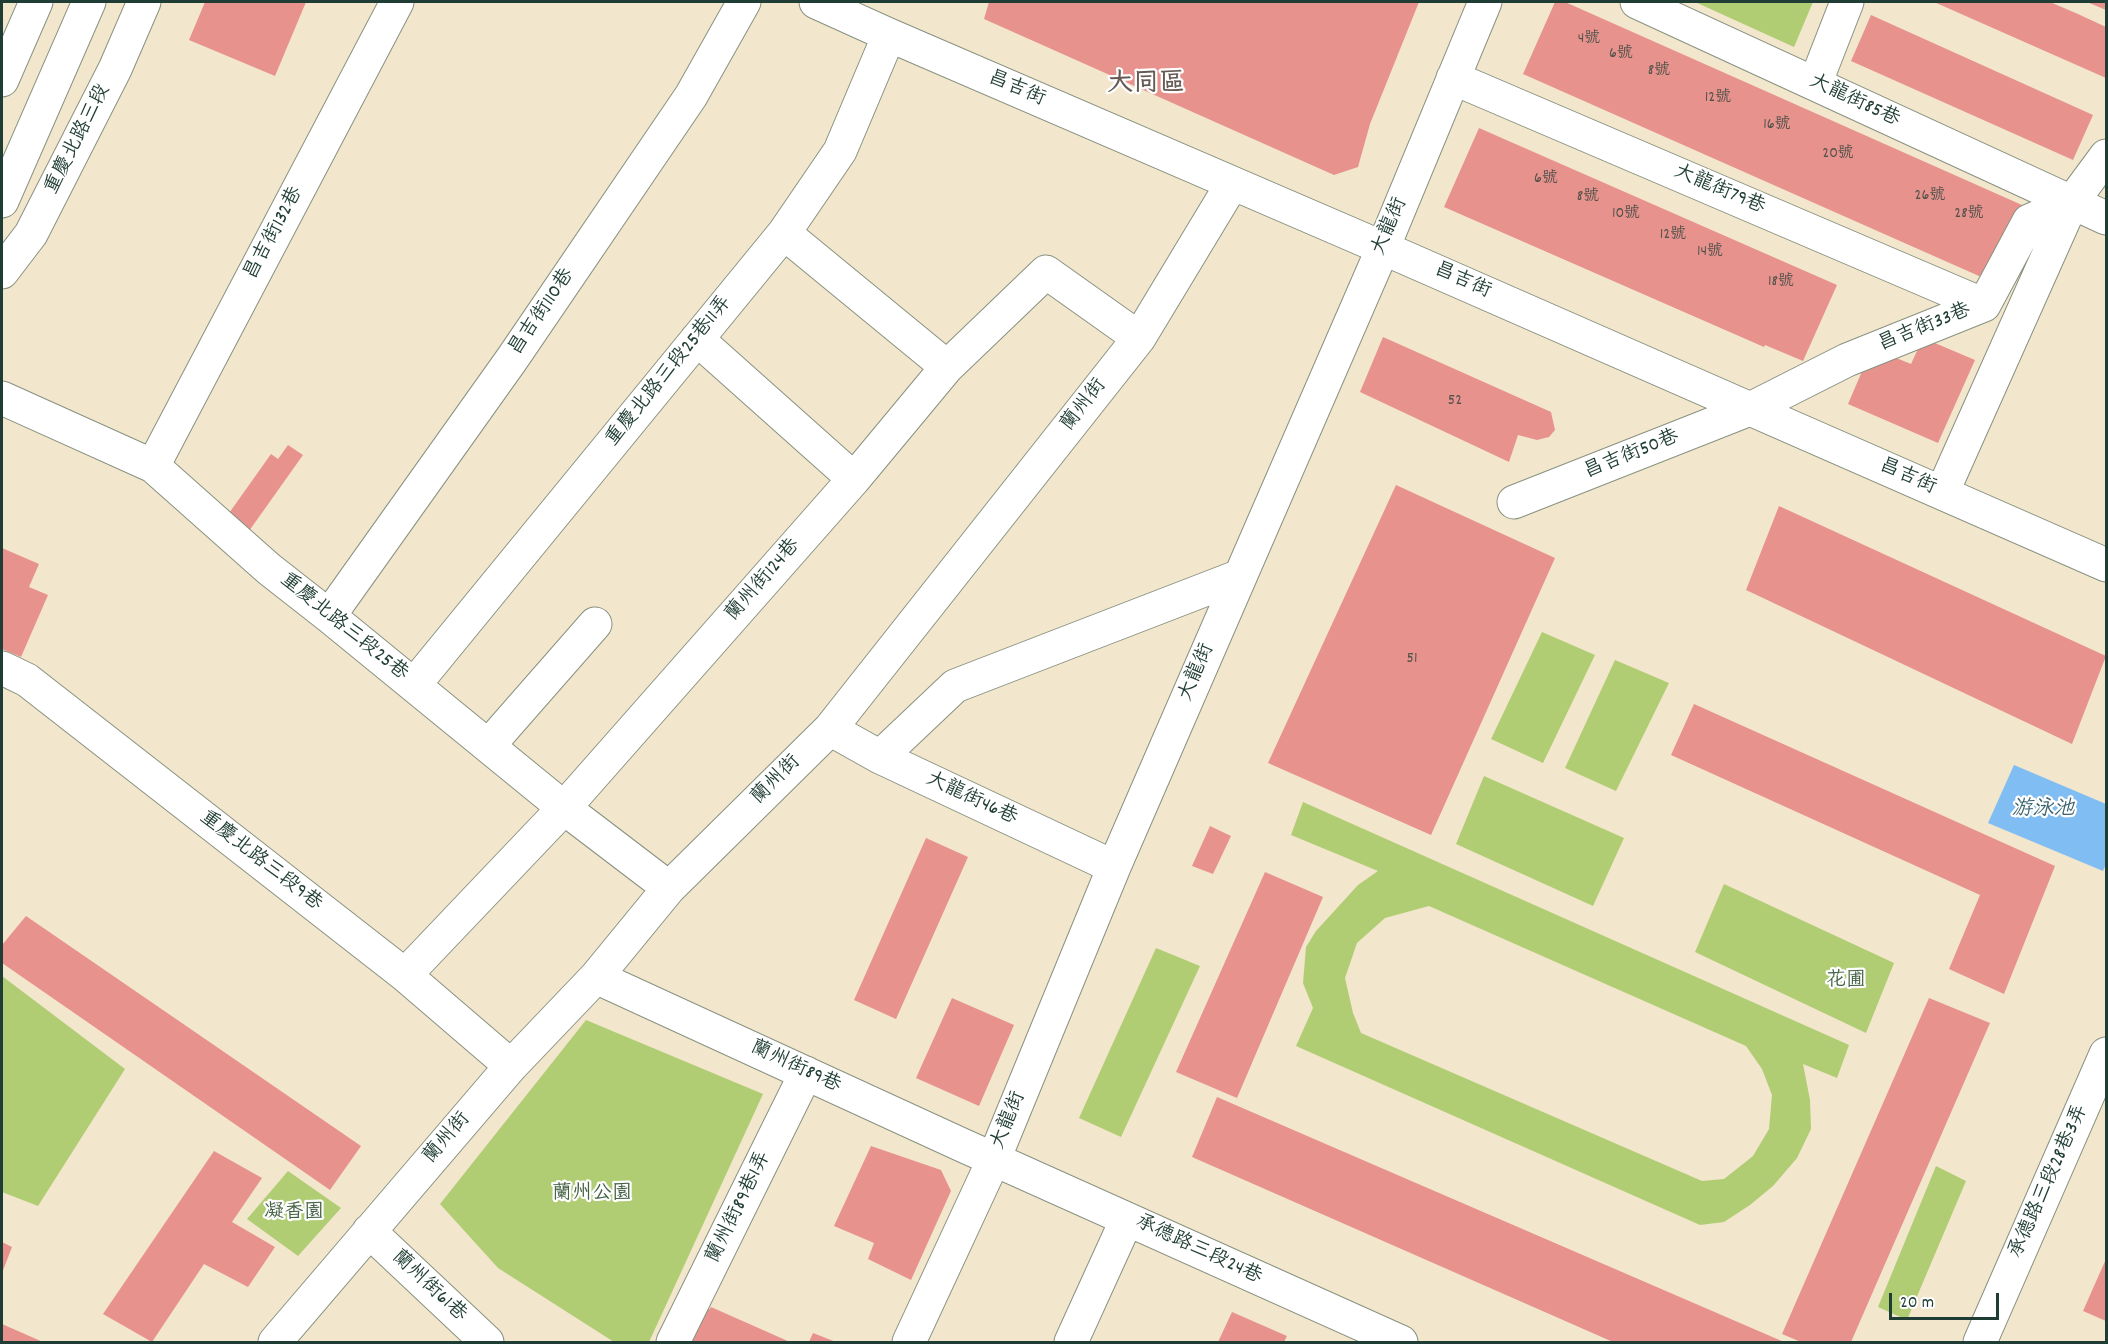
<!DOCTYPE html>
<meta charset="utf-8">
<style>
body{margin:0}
#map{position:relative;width:2108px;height:1344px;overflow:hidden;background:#f2e6cd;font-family:Dekko,sans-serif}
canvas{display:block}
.frame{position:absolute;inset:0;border:3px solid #1f3d34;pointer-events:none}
.scale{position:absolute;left:1889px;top:1293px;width:110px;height:27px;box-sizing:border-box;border:3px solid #1f3d34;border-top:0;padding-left:8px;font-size:18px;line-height:21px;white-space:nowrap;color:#1f3d34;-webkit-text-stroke:4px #fff;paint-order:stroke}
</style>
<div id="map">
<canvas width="2108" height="1344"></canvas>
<div class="frame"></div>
<div class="scale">20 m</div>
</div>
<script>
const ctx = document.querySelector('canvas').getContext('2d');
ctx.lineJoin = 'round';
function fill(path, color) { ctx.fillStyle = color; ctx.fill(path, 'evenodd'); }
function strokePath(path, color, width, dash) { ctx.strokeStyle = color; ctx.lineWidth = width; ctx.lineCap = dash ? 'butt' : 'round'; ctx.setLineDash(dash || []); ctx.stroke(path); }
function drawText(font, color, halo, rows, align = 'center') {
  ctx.font = font + ' Dekko,"LXGW WenKai TC",sans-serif'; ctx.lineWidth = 4.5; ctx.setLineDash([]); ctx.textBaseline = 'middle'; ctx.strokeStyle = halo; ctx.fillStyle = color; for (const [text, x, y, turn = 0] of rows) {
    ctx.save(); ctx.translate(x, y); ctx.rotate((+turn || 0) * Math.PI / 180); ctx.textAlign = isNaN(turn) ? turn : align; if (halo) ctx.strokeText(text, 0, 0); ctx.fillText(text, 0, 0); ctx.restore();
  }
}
const green = new Path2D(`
 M1695,2h118l-19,45z
 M1542,632l53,23 -52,108 -52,-24z
 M1615,660l54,23 -53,108 -51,-23z
 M1484,776l140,62 -31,68 -137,-62z
 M1303,802l546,243 -12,33 -34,-14 7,36 1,29 -14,29 -24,28 -23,19 -26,17 -24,3 -404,-179 17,-38 -10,-25 3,-36 10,-16 42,-46 20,-14 -87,-36zM1429,906l317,140 16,23 10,26 -3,34 -16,27 -29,23 -22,2 -341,-148 -8,-20 -8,-35 12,-35 28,-25z
 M1724,884l170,79 -28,70 -171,-81z
 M1156,948l44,18 -79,171 -42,-19z
 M2,976l123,93 -87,137 -36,-14z
 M586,1020l177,74 -114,248h-35l-116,-74 -58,-64z
 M1936,1166l30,15 -59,139 -29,-13z
 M288,1171l53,37 -43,48 -51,-37z`);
const water = new Path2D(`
 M2014,765l92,39v60l-3,7 -115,-48z`);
const building = new Path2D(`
 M205,2h101l-31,74 -86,-36z
 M989,2h430l-49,122 -12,43 -24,8 -350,-156z
 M1555,2h10l457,203 -34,75 -465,-206z
 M1934,2h116l28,12 28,13v51z
 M2087,2h19v8z
 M1871,15l222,100 -20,45 -222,-99z
 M1479,128l358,157 -34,76 -38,-16 -1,2 -320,-140z
 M1383,337l168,75 4,18 -6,7 -12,3 -19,-5 -9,27 -149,-70z
 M1923,338l52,22 -37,83 -90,-39 15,-35 26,-14 22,9z
 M288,445l15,10 -54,76 -22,-15 44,-62 7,5z
 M1396,485l159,73 -124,277 -163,-72z
 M1779,506l327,150 -34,88 -326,-154z
 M2,548l37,16 -10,23 19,8 -27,62 -19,-8z
 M1694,704l361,162 -51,128 -55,-25 31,-74 -309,-140z
 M1210,826l21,10 -18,38 -21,-8z
 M926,838l42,19 -72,162 -42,-19z
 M1265,872l58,25 -86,201 -61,-26z
 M26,916l335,230 -31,44 -328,-227v-18z
 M952,998l62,27 -35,81 -63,-28z
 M1929,998l61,25 -139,319h-50l-19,-8z
 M1217,1097l567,245h-171l-421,-185z
 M871,1146l70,24 10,21 -40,89 -43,-21 6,-16 -40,-17z
 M214,1151l48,27 -30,44 43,25 -27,40 -44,-23 -52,78 -49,-28z
 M2,1242l10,5 -10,26z
 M2106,1259v62l-23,-10z
 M700,1305l10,4 1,-2 79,35h-106z
 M1232,1312l55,24 -3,6h-66z
 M2,1324l41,18h-41z
 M813,1333l23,9h-27z`);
const minor = new Path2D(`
 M816,2l73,33 494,213 723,317
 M1637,2l469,216
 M1453,78l531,227
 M1815,84l32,-82
 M2,201l87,-199
 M784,233l163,134
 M697,339l157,140
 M2,398l151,68 116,103 60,47 235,192 105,80
 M153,466l244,-464
 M1942,493l130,-291
 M1514,502l236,-93 97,-49 137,-55 45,-84 43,-19 34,-46
 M329,616l183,-257 179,-263 53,-94
 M2,668l25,12 378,295 106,91
 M414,685l370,-452 56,-82 49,-116
 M830,729l50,28 234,110
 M489,745l106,-121
 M880,757l75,-71 285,-110
 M405,975l159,-167 290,-329 93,-112 99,-95 93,66
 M596,977l366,168 439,197
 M369,1231l118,111
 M275,1342l236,-276 85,-89 73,-89 161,-159 309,-391 93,-154
 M673,1342l133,-269
 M909,1342l85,-183 120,-292 269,-619 102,-246
 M1071,1342l56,-123
 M1980,1342l126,-288`);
const major = new Path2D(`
 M2,80l34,-78
 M2,272l29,-38 84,-165 29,-67`);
const numberNames = [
 ["4號",1589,40],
 ["6號",1621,55],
 ["8號",1659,72],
 ["12號",1718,99],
 ["16號",1777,126],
 ["20號",1838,155],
 ["6號",1546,180],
 ["26號",1930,197],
 ["8號",1588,198],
 ["10號",1626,215],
 ["28號",1969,215],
 ["12號",1673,236],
 ["14號",1710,253],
 ["18號",1781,283],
 ["52",1455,402],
 ["51",1412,660]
];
const streetNames = [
 ["昌吉街",1016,90,23],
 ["大龍街85巷",1854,102,25],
 ["重慶北路三段",79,140,-63],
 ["大龍街79巷",1719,191,23],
 ["大龍街",1391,227,-67],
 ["昌吉街132巷",275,234,-62],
 ["昌吉街",1462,282,24],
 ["昌吉街110巷",543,313,-56],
 ["昌吉街33巷",1925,329,-22],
 ["重慶北路三段25巷11弄",670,372,-51],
 ["蘭州街",1085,406,-52],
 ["昌吉街50巷",1632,456,-22],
 ["昌吉街",1907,478,24],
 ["蘭州街124巷",764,581,-49],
 ["重慶北路三段25巷",343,628,39],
 ["大龍街",1198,673,-67],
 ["蘭州街",777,781,-45],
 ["大龍街46巷",971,800,25],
 ["重慶北路三段9巷",260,862,38],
 ["蘭州街89巷",795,1068,25],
 ["大龍街",1010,1121,-68],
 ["蘭州街",448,1139,-49],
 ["承德路三段28巷3弄",2050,1182,-66],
 ["蘭州街89巷1弄",740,1208,-64],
 ["承德路三段24巷",1198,1251,25],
 ["蘭州街61巷",428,1287,43]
];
const parkNames = [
 ["花圃",1846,982],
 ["蘭州公園",592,1195],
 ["凝香園",294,1214]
];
const waterNames = [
 ["游泳池",2043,811]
];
const districtNames = [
 ["大同區",1146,86]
];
fill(green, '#b1cd73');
fill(water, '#80bdf3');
fill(building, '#e8928e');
strokePath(minor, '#889280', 35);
strokePath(major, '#889280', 35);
strokePath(minor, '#fff', 33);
strokePath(major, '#fff', 33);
drawText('16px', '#51524a', null, numberNames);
drawText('20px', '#1f3d34', '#fff', streetNames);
drawText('20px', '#446144', '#fff', parkNames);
drawText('italic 21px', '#3c636d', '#fff', waterNames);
drawText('bold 26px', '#655b54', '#fff', districtNames);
</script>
